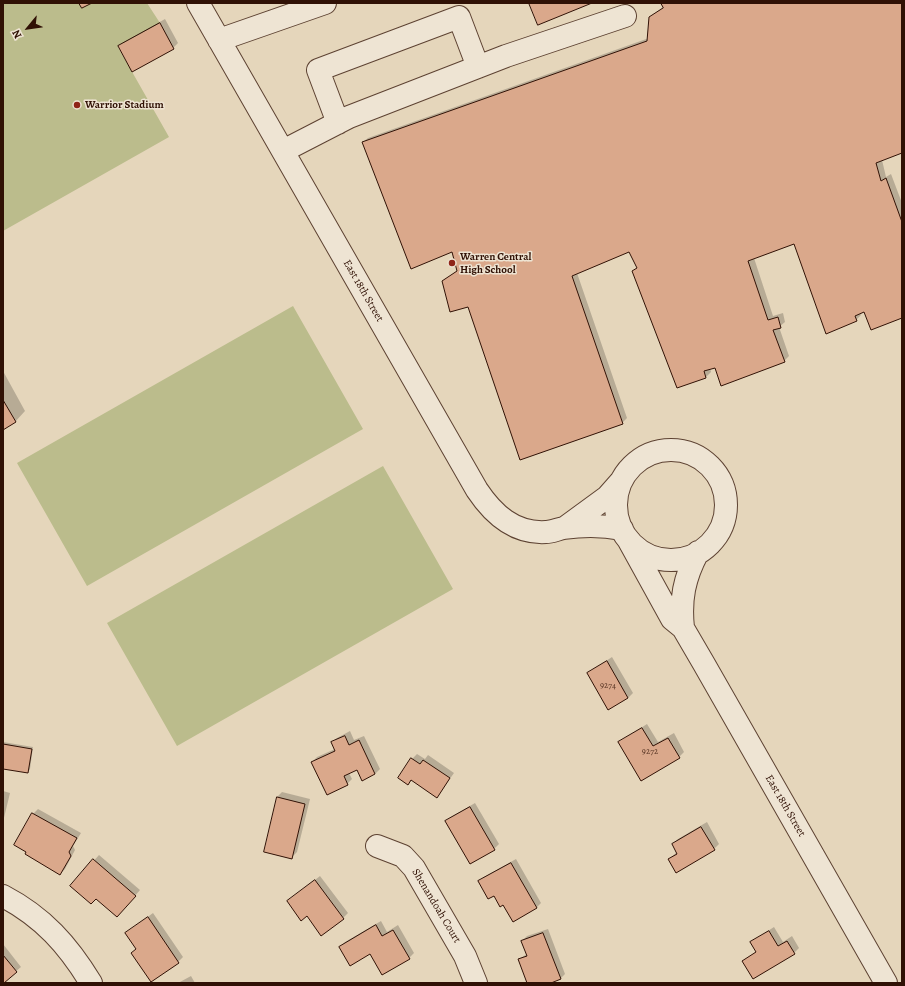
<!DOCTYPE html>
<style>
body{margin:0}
#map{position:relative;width:905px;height:986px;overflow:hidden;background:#e5d6bb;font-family:Alegreya,serif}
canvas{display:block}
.frame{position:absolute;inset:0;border:4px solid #301105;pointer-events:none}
.north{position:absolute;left:8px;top:8px;width:40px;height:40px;-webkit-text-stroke:3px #eee4d3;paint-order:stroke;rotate:241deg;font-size:11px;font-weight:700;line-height:16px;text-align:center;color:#301105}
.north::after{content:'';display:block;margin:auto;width:14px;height:18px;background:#301105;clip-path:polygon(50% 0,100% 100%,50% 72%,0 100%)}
</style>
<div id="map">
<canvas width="905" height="986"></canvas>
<div class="frame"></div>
<div class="north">N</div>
</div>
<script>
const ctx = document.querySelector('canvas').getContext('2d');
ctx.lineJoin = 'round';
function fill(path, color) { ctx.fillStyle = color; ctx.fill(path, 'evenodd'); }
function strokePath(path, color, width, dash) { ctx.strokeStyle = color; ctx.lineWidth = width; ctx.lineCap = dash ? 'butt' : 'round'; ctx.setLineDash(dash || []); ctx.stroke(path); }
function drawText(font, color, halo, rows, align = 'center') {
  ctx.font = font + ' Alegreya,serif'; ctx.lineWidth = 3; ctx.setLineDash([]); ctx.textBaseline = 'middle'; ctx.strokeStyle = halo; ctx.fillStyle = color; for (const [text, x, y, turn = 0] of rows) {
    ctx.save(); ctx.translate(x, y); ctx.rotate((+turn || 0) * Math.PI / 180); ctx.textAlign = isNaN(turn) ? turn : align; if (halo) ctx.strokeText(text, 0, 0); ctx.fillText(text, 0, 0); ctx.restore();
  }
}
const green = new Path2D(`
 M3,3h144l13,20 -42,24 51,90 -166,94z
 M293,306l70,123 -276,157 -70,-123z
 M383,466l70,123 -276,157 -70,-123z`);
const shadow = new Path2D(`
 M662,3h240v149l-20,8 4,17 5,-3 11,29v114l-38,-6 -4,2 1,2 -5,5 -62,-77 -40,15 19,58 10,-3 2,9 -6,5 10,29 -5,5 -68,6 -6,1 1,4 -5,5 -29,10 -43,-116 4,-4 -8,-16 -53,22 50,145 -5,5 -153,-117 -26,-24 15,-12 -6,-19 -89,-109 5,-4 281,-100 1,-21 13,-10z
 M165,19l13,24 -5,5 -54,-1 5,-5z
 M3,371l22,40 -10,11 -12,6z
 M612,657l21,36 -5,5 -40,-25z
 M647,724l11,18 16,-9 10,19 -5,5 -60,-15z
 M350,731l4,9 10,-4 16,33 -5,5 -18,-5 -8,4 3,6 -5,5 -35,-22 5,-5 18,-8 -3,-6 5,-5z
 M3,742l30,5 -3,22 -2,3 -25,-4z
 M417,754l8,5 3,-4 26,18 -17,24 -25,-17 -4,4 4,-25z
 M3,791l7,2 -7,29z
 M282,792l28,7 -13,53 -5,5 -15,-60z
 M475,803l24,41 -5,5 -23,14 -25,-41 5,-5z
 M38,809l43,24 -8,13 2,4 -10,19 -5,5 -27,-60z
 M707,822l12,22 -5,5 -38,22 -7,-12 8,-7 -4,-8 5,-5z
 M99,855l41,35 -18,21 -51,-25z
 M516,859l25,44 -5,5 -32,-5 -24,-21 4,-5z
 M320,876l28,37 -5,5 -36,-3 -19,-14z
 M153,913l30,44 -5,5 -46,-9 5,-5 -11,-15z
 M381,921l6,11 11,-7 16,28 -5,5 -27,16 -12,-21 -30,-6 5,-5z
 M774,927l9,15 9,-6 7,12 -5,5 -51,8 14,-10 -6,-9z
 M548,929l17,45 -5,5 -12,4h-20l-9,-24 8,-5 -5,-13 5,-5z
 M3,944l18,23 -18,15z
 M191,976l4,7h-17z`);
const building = new Path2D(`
 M79,3h13l-10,5z
 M529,3h63l-54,22z
 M661,3h241v150l-26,10 5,18 5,-3 16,44v96l-31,12 -7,-18 -9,4 2,5 -31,13 -32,-90 -46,17 20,59 10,-3 3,11 -8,2 12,32 -64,24 -6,-18 -11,3 2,7 -29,10 -45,-117 5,-3 -8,-16 -57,24 51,148 -103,36 -52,-153 -18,5 -8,-31 15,-10 -5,-19 -41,17 -49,-127 285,-101 2,-24 14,-9z
 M160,23l14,26 -42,23 -14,-26z
 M3,400l13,22 -13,8z
 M607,661l21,37 -20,12 -21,-37z
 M642,728l11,18 15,-8 12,20 -39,23 -23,-39z
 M345,736l4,9 10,-5 16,34 -13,7 -5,-11 -13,6 4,9 -21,10 -16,-33 24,-11 -4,-9z
 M3,744l29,5 -4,24 -25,-4z
 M411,758l9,6 3,-4 27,18 -13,20 -26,-18 -3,5 -10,-7z
 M277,797l28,7 -13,55 -28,-7z
 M470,807l25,43 -25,14 -25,-43z
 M32,813l45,25 -8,14 2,4 -11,19 -35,-21 1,-2 -12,-7z
 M701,827l14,23 -39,23 -8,-14 9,-5 -5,-10z
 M93,859l43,37 -19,21 -21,-18 -5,5 -21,-18z
 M511,863l26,45 -24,14 -10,-17 -3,2 -6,-11 -6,3 -10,-18z
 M315,880l29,39 -23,17 -14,-20 -6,5 -14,-20z
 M148,917l31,46 -28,19 -20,-29 5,-4 -11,-16z
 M376,925l6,11 11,-6 17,29 -28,16 -12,-21 -20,12 -11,-19z
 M769,931l9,15 9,-5 8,13 -42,25 -11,-18 14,-9 -6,-10z
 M543,933l18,46 -10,4h-24l-9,-24 9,-3 -6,-15z
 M3,955l14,17 -13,11h-1z`);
const minor = new Path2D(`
 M198,3l279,487c16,24 37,44 69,42 6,0 12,-3 18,-4 20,-3 38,-3 58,1
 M219,40l106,-37
 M338,123l-20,-53 141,-53 19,50
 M283,151l66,-34 157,-61 119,-40
 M616 505a55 55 0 1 1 110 0a55 55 0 1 1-110 0Z
 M566,527l41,-30 15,-17
 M629,541l43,78 11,9 21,36 182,319
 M683,628c-3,-28 1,-50 15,-76
 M377,846l26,10 11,12 51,88 11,27
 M3,896c40,21 65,49 88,87`);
const markers = [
 [77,105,4,"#8f2418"],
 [452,263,4,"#8f2418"]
];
const numberNames = [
 ["9274",608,686],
 ["9272",650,752]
];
const poiNames = [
 ["Warrior Stadium",85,105],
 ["Warren Central",460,257],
 ["High School",460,270]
];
const streetNames = [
 ["East 18th Street",363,291,60],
 ["East 18th Street",785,806,60],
 ["Shenandoah Court",436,906,59]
];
fill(green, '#bbbc8c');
fill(shadow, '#0003');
fill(building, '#daa88b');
strokePath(building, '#301105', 1);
strokePath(minor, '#5d4232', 24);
strokePath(minor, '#eee4d3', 22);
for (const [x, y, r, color] of markers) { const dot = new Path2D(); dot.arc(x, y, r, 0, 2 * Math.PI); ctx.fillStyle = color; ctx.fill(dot); strokePath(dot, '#eee4d3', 1.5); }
drawText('9px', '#5a3726', null, numberNames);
drawText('bold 11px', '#301105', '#eee4d3', poiNames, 'left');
drawText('11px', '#301105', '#eee4d3', streetNames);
</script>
